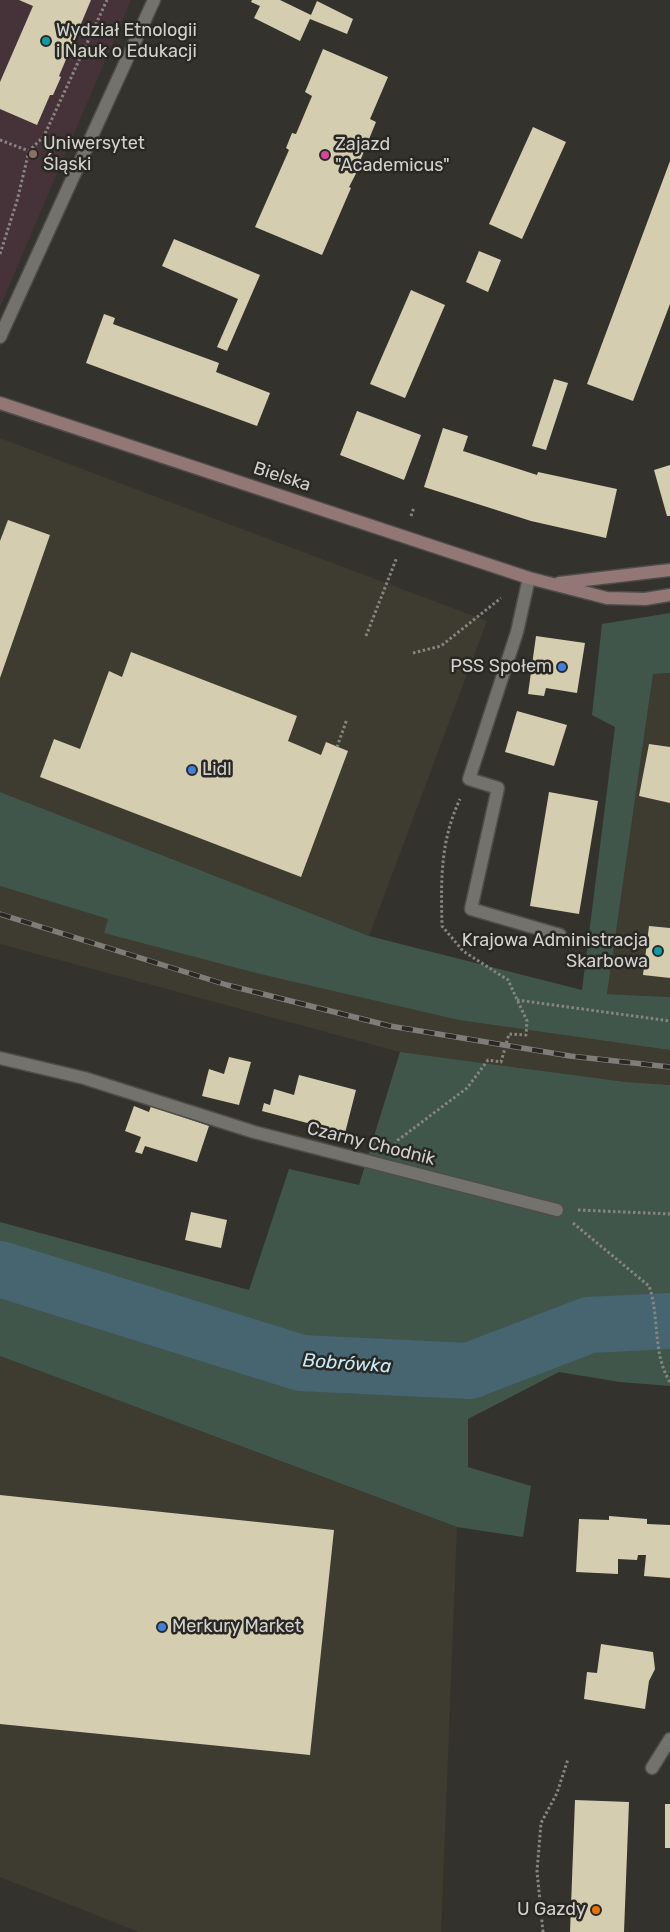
<!DOCTYPE html>
<meta charset="utf-8">
<style>
body{margin:0}
canvas{display:block;background:#33322d}
</style>
<canvas width="670" height="1932"></canvas>
<script>
const ctx = document.querySelector('canvas').getContext('2d');
ctx.lineJoin = 'round';
function fill(path, color) { ctx.fillStyle = color; ctx.fill(path, 'evenodd'); }
function strokePath(path, color, width, dash) { ctx.strokeStyle = color; ctx.lineWidth = width; ctx.lineCap = dash ? 'butt' : 'round'; ctx.setLineDash(dash || []); ctx.stroke(path); }
function drawText(font, color, halo, rows, align = 'center') {
  ctx.font = font + ' Rubik,sans-serif'; ctx.lineWidth = 5; ctx.setLineDash([]); ctx.textBaseline = 'middle'; ctx.strokeStyle = halo; ctx.fillStyle = color; for (const [text, x, y, turn = 0] of rows) {
    ctx.save(); ctx.translate(x, y); ctx.rotate((+turn || 0) * Math.PI / 180); ctx.textAlign = isNaN(turn) ? turn : align; if (halo) ctx.strokeText(text, 0, 0); ctx.fillText(text, 0, 0); ctx.restore();
  }
}
const built = new Path2D(`
 M0,438l487,183 -118,315 -369,-144z
 M670,673v324l-63,-3 46,-320z
 M0,886l108,33 -4,14 566,117v35l-44,-3 -226,-30 -400,-108z
 M0,1356l457,171 -16,405h-302l-139,-55z`);
const education = new Path2D(`
 M0,0h131l-131,307z`);
const green = new Path2D(`
 M670,613v60l-17,1 -46,320 63,3v53l-211,-30 -199,-46 -156,-41 4,-14 -108,-33v-94l369,144 213,54 33,-263 -23,-12 10,-91z
 M400,1052l226,30 44,3v301l-50,-4 -61,-10 -91,47v48l63,19 -8,51 -66,-10 -457,-171v-134l249,68 40,-121 70,16z`);
const river = new Path2D(`
 M0,1269l301,94 168,8 120,-46 81,-4`);
const building = new Path2D(`
 M19,0h72l-32,76 2,1 -8,18h-3l-13,30 -37,-16v-27l33,-76z
 M252,0h28l31,15 6,-14 36,18 -6,15 -37,-15 -10,22 -46,-23 6,-12 -9,-4z
 M323,49l65,28 -18,42 6,3 -16,39 2,1 -13,25 2,1 -29,67 -67,-28 34,-77 -3,-2 6,-15 4,1 16,-38 -7,-4z
 M533,127l33,15 -44,97 -33,-15z
 M670,161v143l-37,97 -46,-17z
 M174,239l86,36 -33,76 -10,-4 21,-48 -76,-33z
 M479,251l22,9 -13,32 -22,-10z
 M411,290l34,15 -40,93 -35,-14z
 M104,314l11,4 -2,6 106,39 -3,9 54,21 -13,33 -171,-63z
 M554,379l14,4 -22,67 -14,-4z
 M357,411l64,24 -17,45 -64,-25z
 M443,428l25,8 -5,15 74,24 1,-3 79,17 -11,49 -75,-17 -107,-34z
 M670,465v51h-3l-13,-46z
 M8,520l42,15 -50,143v-137z
 M536,636l49,7 -8,50 -31,-5 -2,8 -16,-2z
 M131,652l166,64 -9,25 33,14 5,-13 22,9 -47,126 -261,-100 14,-38 26,10 29,-78 13,6z
 M517,711l50,14 -13,41 -49,-14z
 M649,744l21,3v56l-31,-7z
 M549,792l49,9 -19,113 -49,-8z
 M649,926l21,2v50l-27,-3z
 M229,1057l22,5 -12,43 -37,-9 7,-27 15,5z
 M299,1075l57,15 -11,43 -83,-22 2,-8 6,2 4,-16 20,6z
 M134,1106l15,6 2,-6 58,20 -12,36 -52,-16 -3,8 -7,-2 6,-15 -16,-6z
 M191,1212l36,8 -6,28 -36,-8z
 M0,1495l334,35 -24,225 -310,-31z
 M609,1516l38,3v5l23,1v53l-26,-2 2,-21h-8l-1,5 -19,-1v15l-42,-2 3,-53 30,1z
 M601,1644l52,8 2,17 -6,12 -4,28 -61,-10 3,-27 10,1z
 M575,1800l54,2 -5,130h-54z
 M665,1804h5v44h-5z`);
const path = new Path2D(`
 M0,140l29,11 15,-15 63,-136
 M0,254l17,-53 12,-50
 M411,516l3,-9
 M366,636l31,-79
 M413,653l28,-7 60,-48
 M337,747l10,-28
 M517,1000l153,21
 M395,1145l3,-5 69,-52 21,-28 13,2 8,-28 17,1 1,-14 -19,-41 -45,-29 -21,-25c-1,-46 -2,-84 18,-127
 M578,1210l92,4
 M573,1223l76,63c11,31 3,67 21,96
 M543,1932l-6,-61 4,-48 16,-30 11,-34`);
const lane = new Path2D(`
 M529,578l-12,54 -48,147 29,9 -27,121 89,26`);
const street = new Path2D(`
 M0,337l154,-337
 M0,1058l84,20 170,54 303,78
 M652,1768l18,-29`);
const secondary = new Path2D(`
 M0,403l529,175 78,20 38,1 25,-4
 M559,583l111,-13`);
const rail = new Path2D(`
 M0,914l227,71 163,41 180,30 100,11`);
const markers = [
 [46,41,5,"#0f9aa8"],
 [33,154,5,"#8d6e63"],
 [325,155,5,"#d1479c"],
 [562,667,5,"#3f7fe0"],
 [192,770,5,"#3f7fe0"],
 [658,951,5,"#0f9aa8"],
 [162,1627,5,"#3f7fe0"],
 [596,1910,5,"#e8710a"]
];
const poiNames = [
 ["Wydział Etnologii",56,31],
 ["i Nauk o Edukacji",56,52],
 ["Uniwersytet",43,144],
 ["Śląski",43,165],
 ["Zajazd",335,145],
 ["\"Academicus\"",335,166],
 ["PSS Społem",552,667,"right"],
 ["Lidl",202,770],
 ["Krajowa Administracja",648,941,"right"],
 ["Skarbowa",648,962,"right"],
 ["Merkury Market",172,1627],
 ["U Gazdy",586,1910,"right"]
];
const streetNames = [
 ["Bielska",282,477,18],
 ["Czarny Chodnik",371,1144,14]
];
const waterNames = [
 ["Bobrówka",347,1364,4]
];
fill(built, '#3e3b30');
fill(education, '#46333a');
fill(green, '#40564b');
strokePath(river, '#466571', 56);
fill(building, '#d5cdaf');
strokePath(lane, '#4e4d49', 15);
strokePath(street, '#4e4d49', 15);
strokePath(secondary, '#4e4d49', 15);
strokePath(path, '#868581', 3, [2.5, 2.5]);
strokePath(lane, '#74726c', 12);
strokePath(street, '#74726c', 12);
strokePath(secondary, '#937777', 12);
strokePath(rail, '#7e7d79', 5.5);
strokePath(rail, '#292823', 4, [11]);
for (const [x, y, r, color] of markers) { const dot = new Path2D(); dot.arc(x, y, r, 0, 2 * Math.PI); ctx.fillStyle = color; ctx.fill(dot); strokePath(dot, '#292823', 2); }
drawText('18px', '#d2d1ce', '#292823', poiNames, 'left');
drawText('18px', '#d2d1ce', '#292823', streetNames);
drawText('italic 19px', '#c6eaf9', '#292823', waterNames);
</script>
